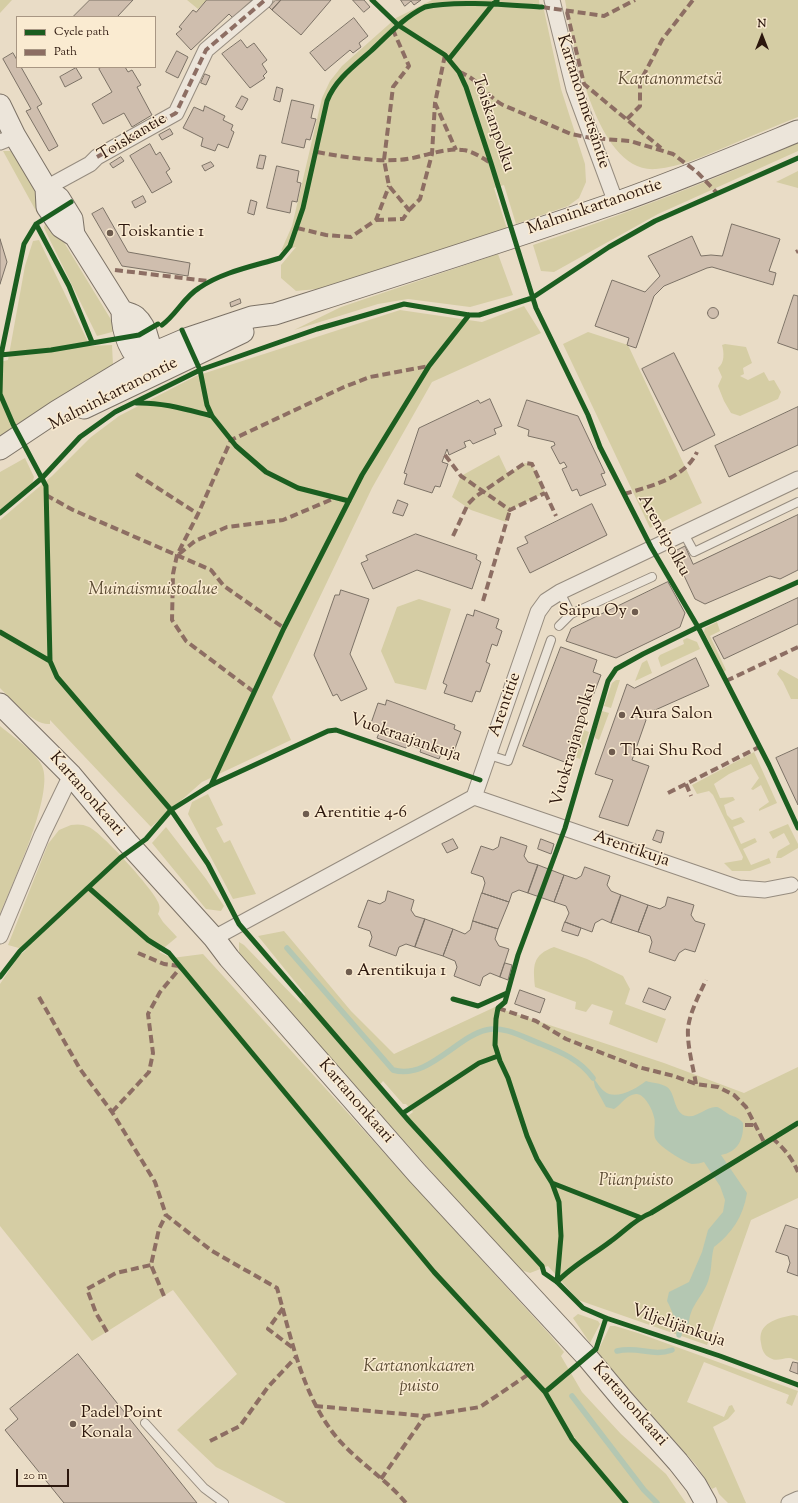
<!DOCTYPE html>
<meta charset="utf-8">
<style>
body{margin:0}
#map{position:relative;width:798px;height:1503px;overflow:hidden;background:#e9dcc6;font-family:"Sorts Mill Goudy",serif}
canvas{display:block}
.legend{position:absolute;left:16px;top:16px;width:140px;height:52px;box-sizing:border-box;background:#faebd1;border:1px solid #a89683;margin:0;padding:5px 7px;list-style:none;font-size:12px;color:#2c170d}
.legend li{display:flex;align-items:center;gap:8px;height:20px}
.legend b{width:20px;border:1px solid #a89683}
.north{position:absolute;left:742px;top:16px;width:40px;height:40px;-webkit-text-stroke:3px #faebd1;paint-order:stroke;rotate:0deg;font-size:11px;font-weight:700;line-height:16px;text-align:center;color:#2c170d}
.north::after{content:'';display:block;margin:auto;width:14px;height:18px;background:#2c170d;clip-path:polygon(50% 0,100% 100%,50% 72%,0 100%)}
.scale{position:absolute;left:16px;top:1469px;width:53px;height:18px;box-sizing:border-box;border:2px solid #2c170d;border-top:0;padding-left:5px;font-size:12px;line-height:14px;white-space:nowrap;color:#2c170d;-webkit-text-stroke:3px #faebd1;paint-order:stroke}
</style>
<div id="map">
<canvas width="798" height="1503"></canvas>
<ul class="legend">
<li><b style="height:5px;background:#1b5e20"></b>Cycle path</li>
<li><b style="height:5px;background:#8d6e63"></b>Path</li>
</ul>
<div class="north">N</div>
<div class="scale">20 m</div>
</div>
<script>
const ctx = document.querySelector('canvas').getContext('2d');
ctx.lineJoin = 'round';
function fill(path, color) { ctx.fillStyle = color; ctx.fill(path, 'evenodd'); }
function strokePath(path, color, width, dash) { ctx.strokeStyle = color; ctx.lineWidth = width; ctx.lineCap = dash ? 'butt' : 'round'; ctx.setLineDash(dash || []); ctx.stroke(path); }
function drawText(font, color, halo, rows, align = 'center') {
  ctx.font = font + ' "Sorts Mill Goudy",serif'; ctx.lineWidth = 3; ctx.setLineDash([]); ctx.textBaseline = 'middle'; ctx.strokeStyle = halo; ctx.fillStyle = color; for (const [text, x, y, turn = 0] of rows) {
    ctx.save(); ctx.translate(x, y); ctx.rotate((+turn || 0) * Math.PI / 180); ctx.textAlign = isNaN(turn) ? turn : align; if (halo) ctx.strokeText(text, 0, 0); ctx.fillText(text, 0, 0); ctx.restore();
  }
}
const green = new Path2D(`
 M0,0h12l-12,13z
 M187,0h20l-9,9z
 M432,0h107l1,10h4l17,79 24,75 1,18 -7,16 -11,8 -52,18 -12,-39 -10,3 13,41 -180,59 -31,3 -15,-13v-13l15,-18 -15,4 11,-25 30,-128 8,-17 12,-15 54,-48z
 M565,0h233v117c-23,9 -47,19 -70,29 -22,9 -47,21 -72,23 -60,5 -83,-125 -91,-169z
 M798,143v8l-140,63 -104,58 -13,-1 -8,-26c90,-30 178,-64 265,-102z
 M3,151h8l4,3 31,58 -5,3 -5,-4z
 M798,171v17l-22,-6z
 M51,221l59,97 6,13 -19,5 -53,-108 1,-4z
 M39,240l51,106 22,-1 1,20 -76,49 -37,26v-78l8,-2 17,-94 8,-25z
 M498,254l15,41 -43,12 -62,-8 -30,5 -84,26 47,-23z
 M524,306l17,27 -109,49 -60,106 -100,209 19,43 -89,42 -51,45 -101,-107v4c-16,2 -39,-25 -50,-36v-168l52,-44 39,-39 28,-21 77,-40 204,-66 82,12z
 M588,332l40,13 74,158 -52,25 -87,-184z
 M725,344l21,3 6,16 -9,5 1,6 -4,2 8,4 16,-8 5,9 5,-1 7,12 -3,7 -38,17 -9,-3 -7,-12 -6,-15 4,-9 -4,-9c7,-5 6,-16 4,-23z
 M499,455l9,19 17,-11 7,1 13,29 -35,17 -4,12 -35,-12 -19,-13 9,-21z
 M25,458l9,19 -2,7 -32,26v-38z
 M419,599l32,10 -25,81 -31,-7 -14,-32 16,-44z
 M717,622l3,9 -10,5 16,34 -2,2 -20,-40 1,-4z
 M687,638l10,4 3,7 -39,18 -3,-9 2,-3 24,-11 -1,-4z
 M647,660l5,13 -17,8 7,-18z
 M780,669l18,10v20h-7l-8,-17 -6,-8z
 M616,680h4l-9,28 -7,-2 8,-23z
 M602,711l7,2 -10,27 -4,-2v-5z
 M0,726c12,10 36,26 42,40 13,27 -30,118 -42,148z
 M584,730l5,2 -9,27 -5,-2z
 M754,752l23,51 -18,8v-2l10,-7 -8,-17 -8,5 -2,-1 8,-11 -8,-14 -22,10 -15,10 6,14 13,-1 2,3 -11,5 3,10 5,5 9,-3 4,5 -12,5 8,17 14,-6 2,4 -14,7 8,16 18,-7 2,5 -21,8h-18l-8,-8 18,-3 1,-3 -30,-62 -4,-4 -12,3 -5,-9z
 M208,794l15,31 -7,3 8,15 6,-3 26,54 -23,5 -45,-85 4,-12z
 M788,824l10,20v4l-17,10h-5l2,-7 12,-7 -6,-11 -11,6 -4,-7z
 M71,825c6,-1 12,-1 18,2 13,6 64,62 69,75 2,5 2,7 0,12l5,8 14,15 -18,15 13,6 31,-4 348,382 13,16 -3,4 21,36 39,42 45,40 20,29h-400l-70,-36 -39,-37 60,-56 -64,-84 -81,51 -92,-115v-242l18,-27 8,-7 -18,-5 40,-101 11,-14z
 M166,827l40,52 18,27 -3,5 -15,-2 -54,-66z
 M284,931l67,80 43,43 101,-47 169,56 80,30 54,-26v131l-47,22 -44,125 -129,-45 -30,-34 -18,7 -9,-3 -31,-32 -251,-284v-12l5,3 57,59 4,-10 -47,-58zM383,1081l20,23h3l7,8 -9,7 -27,-31z
 M554,947l33,12 36,17 7,13 -5,15 41,15 -9,24 -48,-19 4,-13 -21,-7 -6,8 -11,-3 1,-7 -41,-15c-2,-21 -3,-32 19,-40z
 M578,1314l20,7 2,3 -10,19 -17,-25z
 M794,1315l4,1v45c-3,-1 -6,-3 -9,-3 -7,0 -12,4 -19,0 -6,-3 -8,-8 -9,-15 -4,-20 16,-25 33,-28z
 M610,1326h5l23,7 160,58 -6,15 -6,-3 3,-8 -85,-33 -17,40 37,15 5,-11 3,-1 3,6 -7,8 -15,8 33,76h-18l-9,-9 -3,-7 -4,2 -16,-24 -99,-112z`);
const water = new Path2D(`
 M593,1078c4,4 7,10 11,13 11,10 32,-2 42,-10 6,2 15,2 21,6 9,6 6,27 20,29 11,2 19,-10 30,-9 4,1 9,6 13,8 6,2 9,3 13,8 1,16 -5,29 -22,32l26,38c-4,24 -15,40 -33,54 -3,10 -2,21 -5,31 -4,17 -19,26 -20,45l-5,4c-11,-6 -11,-16 -17,-26l2,-9 20,-10 13,-30 6,-22 15,-18 2,-12 -5,-14 -16,-24c-3,1 -8,2 -12,2 -8,-2 -34,-18 -37,-26 -2,-7 1,-15 -1,-21 -1,-7 -10,-24 -18,-23 -10,1 -14,10 -22,15l-8,-2 -11,-20z`);
const stream = new Path2D(`
 M287,948l106,122c35,10 63,-33 93,-40 17,-5 39,8 55,14 20,8 39,16 52,34
 M679,1335l1,-11
 M617,1351c22,-5 35,6 55,-1
 M572,1396l72,94 13,13`);
const building = new Path2D(`
 M90,0h43l-16,17h-44z
 M207,0h45l-19,18 -4,-4 -38,36 -15,-16 6,-5 -3,-2 14,-17 3,2z
 M276,0h5l-9,10 -3,-3z
 M281,0h50l-30,35 -29,-25z
 M353,0h11l6,7 -6,5z
 M401,0h20l-7,5 -3,-4 -6,5z
 M354,18l14,18 -9,7 2,4 -8,6 -3,-3 -25,21 -15,-18z
 M241,40l6,8 7,-5 13,17 -5,4 5,8 -4,4 2,2 -15,10 -28,-34z
 M177,51l11,6 -10,21 -12,-6z
 M13,53l4,7v7h4l21,37 -5,3 21,39 -9,5 -23,-40 5,-2 -28,-50z
 M102,67h23l3,5 4,-2 9,15 -4,2 15,28 -20,12 -8,-14 -21,11 -11,-20 20,-12 -13,-23z
 M76,68l6,10 -17,9 -5,-10z
 M205,74l5,2 -4,9 -5,-2z
 M277,87l6,2 -3,13 -6,-2z
 M242,96l6,3 -6,11 -6,-3z
 M292,100l22,5 -3,13 5,1 -6,21 -4,-1 -2,9 -22,-5z
 M205,106l20,10 -2,4 10,5 -2,5 3,2 -6,16 -10,-4 -3,7 -14,-5 2,-8 -20,-10 11,-21 9,4z
 M170,129l3,5 -11,6 -3,-5z
 M150,144l6,11 4,-3 10,17 -4,3 6,10 -20,11 -22,-37z
 M260,155l6,1 -3,13 -6,-1z
 M121,157l3,4 -11,7 -3,-4z
 M211,162l3,4 -9,5 -3,-5z
 M277,166l22,5 -2,11 4,1 -4,19 -5,-1 -2,12 -23,-5z
 M143,196l3,6 -11,6 -3,-6z
 M251,200l6,2 -3,13 -6,-2z
 M103,208l25,44 62,11 -2,13 -66,-10 -30,-52z
 M732,224l48,15 -11,32 7,2 -3,12 -61,-18 -5,1 -43,18 -10,10 -18,52 -9,-3 2,-7 -34,-12 17,-46 33,12 15,-16 -12,-20 44,-20 9,20 10,-1 11,1z
 M0,239l7,23 -7,22z
 M794,295l4,1v54l-20,-7z
 M240,299l1,4 -10,4 -1,-4z
 M707.5 313a5.5 5.5 0 1 1 11 0a5.5 5.5 0 1 1-11 0Z
 M674,353l41,82 -32,16 -41,-82z
 M490,399l12,27 -8,3 2,5 -23,10 -3,-4 -6,2 2,5 -17,8 -2,-6 -5,13 6,2 -8,23 -5,-1 -3,7 -28,-9 3,-10 -3,-1 15,-45 59,-28 2,3z
 M527,400l51,16 27,57 -4,1 5,11 -26,11 -3,-7 -5,2 -10,-22 5,-2 -3,-5 -4,2 -9,-17 4,-2 -1,-3 -26,-6 1,-6 -11,-4z
 M798,407v38l-69,32 -14,-31z
 M398,500l10,4 -5,12 -10,-3z
 M592,504l15,31 -77,38 -13,-25 11,-5 -3,-6z
 M798,515v55l-18,9 -10,-3 -65,28 -10,-5 -22,-47 12,-6 8,18z
 M416,534l61,21 -1,4 5,3 -9,27 -55,-19 -44,19 -12,-26 7,-3 -2,-4z
 M668,582l17,31 -5,14 -64,31 -50,-17 5,-12z
 M341,590l28,9 -19,55 17,35 -26,12 -4,-7 -4,2 -19,-41 21,-60h4z
 M798,598v26l-74,35 -11,-21z
 M475,610l24,9 -3,9 6,3 -5,15 -5,-2 -6,18 4,2 -10,28 -4,-1 -4,11 -28,-9 3,-8 -4,-2 24,-69 6,2z
 M561,647l36,13 -4,12 8,3 -34,88 -44,-17z
 M696,658l13,28 -65,29 2,5 -14,40 17,6 -21,60 -29,-9 14,-37 -18,-6 32,-90 7,4z
 M387,700l68,25 -1,4 7,3 -9,25 -11,-3 -2,5 -19,-7 1,-3 -13,-5 -2,4 -29,-10 2,-5 -10,-4 9,-26 7,2z
 M798,748v57l-22,-47z
 M657,830l7,2 -3,11 -8,-3z
 M501,837l26,9 -3,10 4,6 10,3 -10,28 -9,-3 -7,3 -3,9 -27,-9 3,-10 -2,-6 -12,-4 10,-27 12,4 5,-3z
 M453,839l5,9 -11,5 -5,-9z
 M541,839l13,5 -3,10 -13,-5z
 M538,865l26,10 -10,27 -26,-9z
 M585,867l25,9 -3,9 4,6 10,4 -10,28 -9,-4 -7,4 -3,9 -27,-10 4,-9 -3,-7 -12,-4 10,-27 12,4 5,-3z
 M388,891l26,9 -3,10 4,6 10,3 -10,28 -9,-3 -7,3 -3,9 -27,-10 3,-9 -2,-6 -12,-4 10,-27 12,4 5,-3z
 M482,893l27,9 -11,27 -25,-8z
 M621,895l27,10 -10,27 -27,-9z
 M668,897l26,8 -3,10 4,6 10,3 -10,28 -10,-3 -6,4 -4,8 -26,-9 3,-10 -2,-6 -12,-4 10,-27 12,4 5,-3z
 M425,919l28,10 -10,27 -28,-9z
 M473,921l25,8 -3,10 4,7 10,3 -9,28 -10,-4 -7,4 -3,9 -26,-10 3,-9 -2,-6 -12,-5 10,-27 12,5 5,-4z
 M565,922l16,6 -3,8 -16,-5z
 M505,963l7,2 -4,15 -8,-3z
 M649,988l22,9 -6,13 -22,-8z
 M520,990l25,9 -5,14 -25,-9z
 M786,1225l12,4v47l-11,-4 3,-9 -2,-7 -12,-4z
 M78,1354l83,104 36,45h-133l-59,-73 13,-11 -8,-10z
 M793,1362l5,1v11l-8,-3z`);
const lane = new Path2D(`
 M683,532l11,20 104,-50
 M571,614l81,-37
 M559,626l12,-12 -11,-22
 M489,755l19,6 43,-121
 M145,1423l59,65 20,15`);
const street = new Path2D(`
 M552,0l22,89 42,114
 M0,142l15,-6
 M46,188l44,-24 7,-7 79,-44 30,-63 59,-50
 M474,797l265,91 26,2 26,-5
 M0,936l42,-101 29,-60
 M214,938l260,-141 64,-185 8,-11 14,-9 238,-113
 M789,1503l9,-4`);
const secondary = new Path2D(`
 M0,105l15,31 31,52 13,10 13,21 2,16
 M46,188l1,19 5,7 9,13 14,9 47,75c0,24 8,42 26,59
 M122,311c4,2 11,3 14,6 13,11 15,35 16,51
 M84,408l159,-76
 M0,449l57,-38 94,-57 35,-15 66,-22 23,-3c113,-36 227,-72 340,-111 62,-22 122,-47 183,-72
 M0,704l71,71 56,67 87,96 15,20 188,215 170,184 36,43 55,62 18,23 10,18`);
const quiet = new Path2D(`
 M542,7l62,9 31,-16
 M567,12l17,72 77,64
 M445,55l-10,48 21,47
 M459,72c19,6 27,24 44,33l68,29 20,4 39,3 43,13 24,18 20,21
 M627,119l13,-13v-24l22,-42 31,-40
 M317,152c26,5 52,9 79,8 22,0 45,-13 67,-10 10,1 19,8 28,13
 M97,157l79,-44 30,-63 59,-50
 M409,210l11,-11 12,-45 3,-51
 M376,220l27,-1 6,-9 -20,-24 -5,-26 9,-73 16,-21 -16,-36
 M297,228l29,7 25,2 25,-17 13,-34
 M796,252l2,-1
 M115,270l93,11
 M445,455l16,21 49,34 35,-17
 M136,474l62,40
 M624,494c27,-8 60,-15 73,-42
 M46,495l27,15 138,60 13,16 60,42
 M453,536l15,-32 7,-7 50,-34 7,1 24,52
 M179,554l16,-13 32,-14 56,-7 52,-22
 M483,601l27,-91
 M726,681l72,-34
 M254,692l-68,-51 -14,-21 1,-46 4,-19 21,-41 33,-74 113,-53 26,-10 59,-11
 M686,784l5,12
 M668,793l91,-46
 M138,953l26,11 15,2
 M39,997l41,72 32,43 43,70 11,33 46,36 65,37c15,52 25,108 61,151 20,23 48,40 68,64
 M498,1008l38,13 30,18 72,28 36,9 22,8 22,3 16,8 12,12 18,35
 M696,1084c-3,-18 -9,-38 -8,-56 2,-16 11,-33 18,-48
 M112,1112l37,-40 4,-19 -5,-39 12,-22 21,-25
 M745,1125h11
 M772,1138c12,10 20,20 26,34
 M164,1296l-13,-31 8,-36 7,-14
 M283,1308l-15,21 25,19
 M107,1332l-11,-19 -9,-24 29,-16 35,-8
 M315,1406l110,10 55,-9 49,-33
 M210,1441l30,-15 28,-39 28,-30
 M381,1479l44,-63`);
const cycleway = new Path2D(`
 M372,0l26,25 47,30 14,17 7,15 25,76 45,145 52,107 12,32 51,100 47,80 28,54 43,84 29,63
 M449,59l44,-55 4,-3
 M71,202l-35,22 -12,20 -23,111 -1,39 13,30 33,62 4,175 7,16 114,133 37,54 31,60 170,197 133,145 2,7 13,9 26,26 23,10 114,38 78,29
 M36,224l33,62 23,56
 M162,325c14,-10 22,-28 37,-37 23,-16 55,-22 81,-30l10,-12 13,-38 24,-107c8,-21 27,-35 44,-50 16,-15 33,-34 54,-44 28,-7 85,-2 117,0
 M182,330l18,40 7,35 5,11 24,30 30,26 32,16 51,13
 M0,355l51,-5 88,-15 19,-11
 M136,403c26,-1 52,7 76,13
 M0,513l42,-35 38,-41 35,-25 85,-42 117,-41 87,-25 65,11h10l53,-17 77,-51 46,-26 143,-63
 M0,632l50,29
 M211,785l117,-54 8,-1 144,50
 M89,888l59,52 21,13 265,319 111,120 27,47 54,64
 M0,977l20,-26 100,-93 26,-19 25,-29 40,-25 73,-157 78,-153 67,-109 40,-51
 M453,999l25,7 29,-13
 M403,1113l76,-50 19,-7
 M552,1183l87,34
 M557,1282l4,-46 -2,-34 -7,-19 -15,-24 -10,-23 -19,-58 -8,-17 -5,-16 1,-26 2,-11 7,-6 13,-47 47,-127 43,-147 8,-12 27,-15 55,-27 100,-45
 M557,1282c16,-17 36,-27 54,-41 14,-10 24,-22 40,-28l147,-90
 M545,1392l51,-43 10,-31`);
const markers = [
 [110,233,4,"#6e5c4e"],
 [635,612,4,"#6e5c4e"],
 [622,715,4,"#6e5c4e"],
 [612,752,4,"#6e5c4e"],
 [306,814,4,"#6e5c4e"],
 [349,972,4,"#6e5c4e"],
 [73,1424,4,"#6e5c4e"]
];
const parkNames = [
 ["Kartanonmetsä",670,81],
 ["Muinaismuistoalue",153,591],
 ["Piianpuisto",636,1182],
 ["Kartanonkaaren",419,1368],
 ["puisto",419,1388]
];
const streetNames = [
 ["Kartanonmetsäntie",582,102,72],
 ["Toiskanpolku",492,124,71],
 ["Toiskantie",133,138,-31],
 ["Malminkartanontie",595,208,-19],
 ["Malminkartanontie",114,395,-27],
 ["Arentipolku",663,536,61],
 ["Arentitie",506,705,-71],
 ["Vuokraajankuja",405,739,19],
 ["Vuokraajanpolku",575,745,-74],
 ["Kartanonkaari",86,795,49],
 ["Arentikuja",631,850,19],
 ["Kartanonkaari",355,1102,49],
 ["Viljelijänkuja",678,1327,19],
 ["Kartanonkaari",629,1405,49]
];
const poiNames = [
 ["Toiskantie 1",118,233],
 ["Saipu Oy",627,612,"right"],
 ["Aura Salon",630,715],
 ["Thai Shu Rod",620,752],
 ["Arentitie 4-6",314,814],
 ["Arentikuja 1",357,972],
 ["Padel Point",81,1414],
 ["Konala",81,1434]
];
fill(green, '#d5cda4');
fill(water, '#b4c7b2');
strokePath(stream, '#b4c7b2', 5.5);
fill(building, '#cfbeae');
strokePath(building, '#7c7266', 1);
strokePath(lane, '#968c7f', 10);
strokePath(street, '#968c7f', 17);
strokePath(secondary, '#7c7266', 23);
strokePath(lane, '#ece5da', 8);
strokePath(street, '#ece5da', 15);
strokePath(secondary, '#ece5da', 21);
strokePath(quiet, '#8d6e63', 4, [8, 4]);
strokePath(cycleway, '#1b5e20', 5);
for (const [x, y, r, color] of markers) { const dot = new Path2D(); dot.arc(x, y, r, 0, 2 * Math.PI); ctx.fillStyle = color; ctx.fill(dot); strokePath(dot, '#faebd1', 1.5); }
drawText('italic 17px', '#5a4a32', '#faebd1', parkNames);
drawText('17px', '#2c170d', '#faebd1', streetNames);
drawText('17px', '#2c170d', '#faebd1', poiNames, 'left');
</script>
